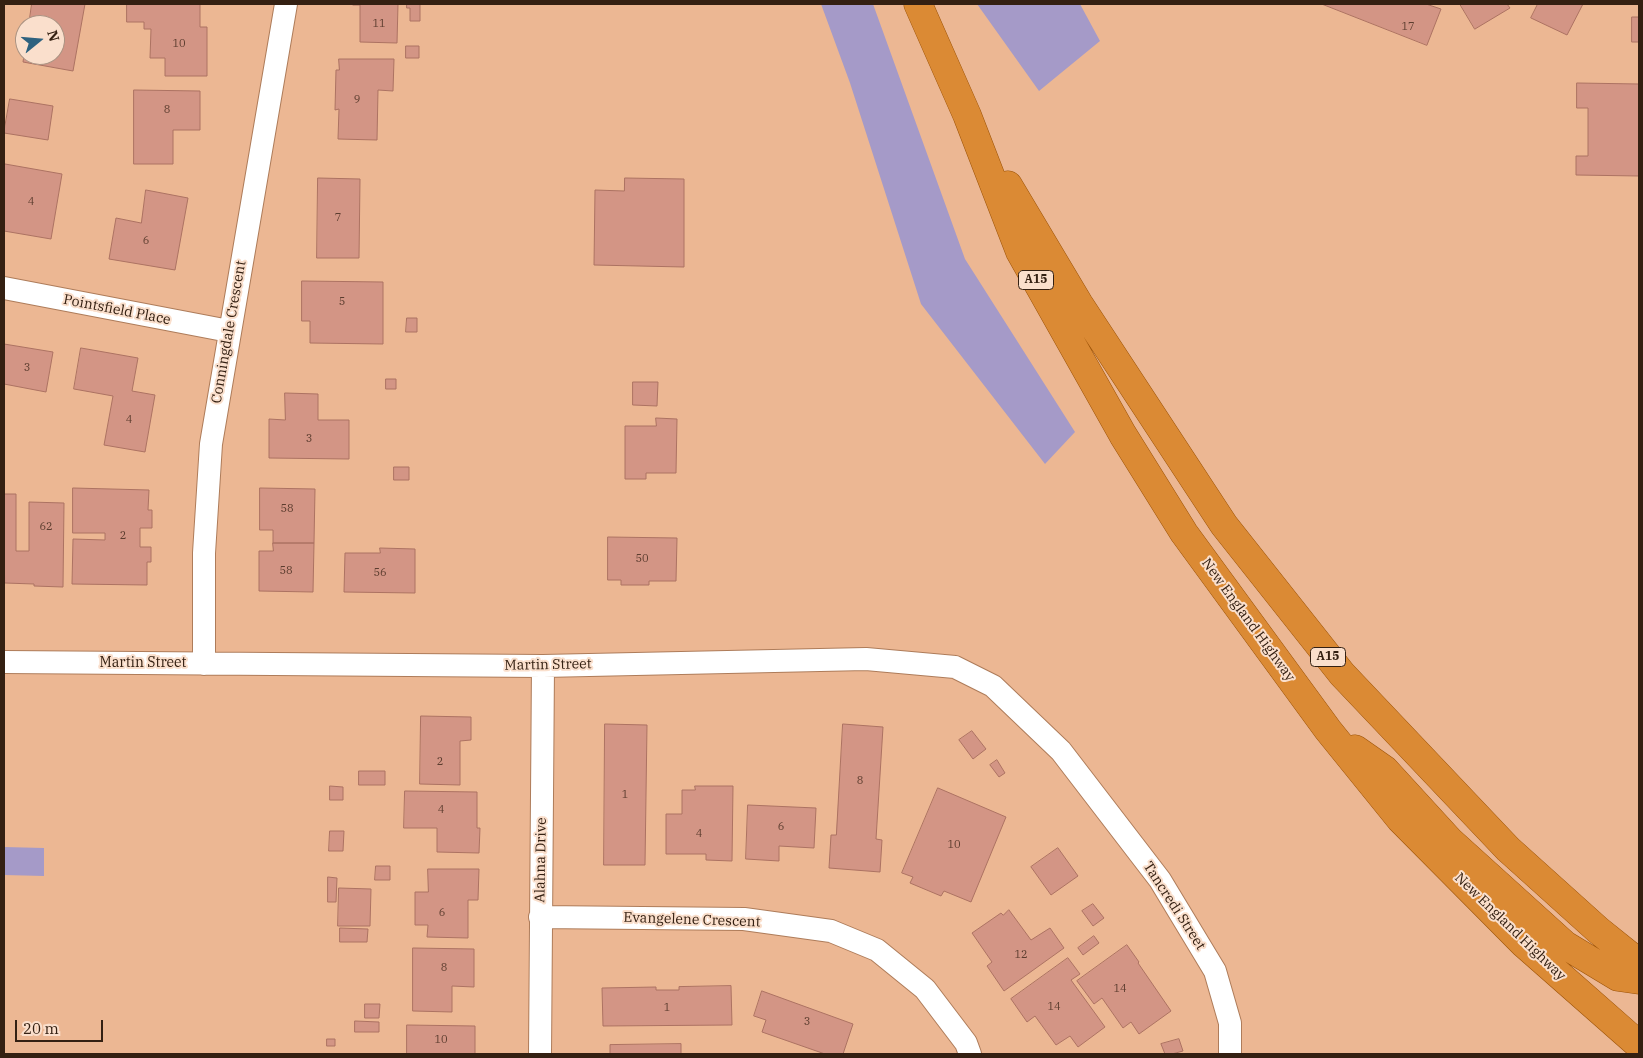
<!DOCTYPE html>
<style>
body{margin:0}
#map{position:relative;width:1643px;height:1058px;overflow:hidden;background:#ecb793;font-family:"IBM Plex Serif",serif}
canvas{display:block}
.frame{position:absolute;inset:0;border:5px solid #342012;pointer-events:none}
.north{position:absolute;left:15px;top:15px;width:50px;height:50px;box-sizing:border-box;background:#fadfcc;border:1px solid #ab9382;border-radius:50%;rotate:73deg;font-size:14px;font-weight:700;line-height:20px;text-align:center;color:#342012}
.north::after{content:'';display:block;margin:auto;width:18px;height:22px;background:#2e627f;clip-path:polygon(50% 0,100% 100%,50% 72%,0 100%)}
.scale{position:absolute;left:15px;top:1020px;width:88px;height:22px;box-sizing:border-box;border:2px solid #342012;border-top:0;padding-left:6px;font-size:15px;line-height:18px;white-space:nowrap;color:#342012;-webkit-text-stroke:4px #fadfcc;paint-order:stroke}
</style>
<div id="map">
<canvas width="1643" height="1058"></canvas>
<div class="frame"></div>
<div class="north">N</div>
<div class="scale">20 m</div>
</div>
<script>
const ctx = document.querySelector('canvas').getContext('2d');
ctx.lineJoin = 'round';
function fill(path, color) { ctx.fillStyle = color; ctx.fill(path, 'evenodd'); }
function strokePath(path, color, width, dash) { ctx.strokeStyle = color; ctx.lineWidth = width; ctx.lineCap = dash ? 'butt' : 'round'; ctx.setLineDash(dash || []); ctx.stroke(path); }
function drawText(font, color, halo, rows, align = 'center') {
  ctx.font = font + ' "IBM Plex Serif",serif'; ctx.lineWidth = 4; ctx.setLineDash([]); ctx.textBaseline = 'middle'; ctx.strokeStyle = halo; ctx.fillStyle = color; for (const [text, x, y, turn = 0] of rows) {
    ctx.save(); ctx.translate(x, y); ctx.rotate((+turn || 0) * Math.PI / 180); ctx.textAlign = isNaN(turn) ? turn : align; if (halo) ctx.strokeText(text, 0, 0); ctx.fillText(text, 0, 0); ctx.restore();
  }
}
const green = new Path2D(`
 M821,4h52l92,255 110,173 -30,32 -124,-160 -71,-221z
 M977,4h103l20,37 -61,50z
 M4,847l40,1v28l-40,-1z`);
const building = new Path2D(`
 M32,4h53l-12,67 -50,-9 2,-14v7h30v-30h-26z
 M127,4h73v23h7v49h-42v-18h-15l1,-29h-7v-7h-17z
 M353,4h45l-1,39 -37,-1v-37h-7z
 M407,4h13v17h-10v-13h-3z
 M1322,4h104l15,5 -14,36z
 M1460,4h47l3,4 -35,21z
 M1538,4h45l-16,31 -36,-17z
 M1632,17h7v25h-7z
 M406,46h13v12h-13z
 M339,59h55l-1,32 -15,-1 -1,50 -39,-1 1,-30 -4,1 1,-40h3z
 M1577,83l62,1v92l-63,-1v-19h12v-48h-11z
 M134,90l66,1v39h-27v34h-39z
 M10,99l43,7 -5,34 -44,-7z
 M5,164l57,10 -11,65 -47,-8v-58z
 M318,178l42,1 -1,79h-42z
 M625,178l59,1v88l-90,-2 1,-75 29,1z
 M146,190l42,8 -13,72 -66,-11 7,-41 25,5z
 M302,281l81,1v62l-73,-1v-22h-8z
 M407,318h10v14h-11z
 M4,344l49,8 -7,40 -42,-8z
 M81,348l57,10 -6,33 23,4 -10,57 -41,-7 9,-49 -39,-7z
 M386,379h10v10h-10z
 M633,382h25l-1,24 -24,-1z
 M285,393l33,1v26h31v39l-80,-1v-39l16,1z
 M656,418l21,1 -1,54h-30v6h-21v-53h31z
 M394,467h15v13h-15z
 M73,488l76,2 -1,20h4v18h-12v19h11v15h-4v23l-75,-1 1,-45 32,1v-7h-32z
 M260,488l55,1 -1,54h-41v-13h-13z
 M4,494h12v57h13v-49l35,1 -1,84 -29,-1v-2l-29,-1z
 M608,537l69,1 -1,43h-27v4h-28v-5h-13z
 M273,543h41l-1,49 -54,-1v-40h14z
 M380,548l35,1v44l-71,-1 1,-39h35z
 M421,716l50,1v23l-11,1v44l-40,-1z
 M605,724l42,1 -2,140h-41z
 M843,724l40,3 -7,112 6,1 -2,32 -51,-4 2,-33h5z
 M972,731l14,18 -13,10 -14,-19z
 M997,760l8,13 -6,4 -9,-12z
 M359,771h26v14h-26z
 M330,786l13,1v13h-13z
 M695,786h38l-1,75 -26,-1v-6h-40v-40h16v-24h13z
 M938,788l68,29 -35,85 -27,-11 -3,5 -31,-13 3,-6 -11,-4z
 M405,791l72,1v36h3l-1,25 -42,-1v-24h-33z
 M748,805l68,3 -2,40 -35,-2v15l-33,-2z
 M330,831h14l-1,20h-14z
 M1058,848l20,28 -27,19 -20,-28z
 M376,866h14v14h-15z
 M428,869h51l-1,31h-10v38l-41,-1 1,-12h-13v-33h13z
 M328,877l9,1 -1,24h-8z
 M339,888l32,1 -1,37h-32z
 M1093,904l11,14 -11,8 -11,-15z
 M1009,910l22,30 19,-12 14,20 -60,43 -17,-25 5,-4 -20,-29 29,-20 2,2z
 M340,928l28,1 -1,13h-27z
 M1094,936l5,7 -16,12 -5,-7z
 M1127,945l12,17 -1,1 33,48 -32,23 -8,-12 -8,6 -21,-30 -8,6 -17,-23z
 M413,948l61,1v38l-22,-1v26l-39,-1z
 M1068,958l12,16 -9,6 34,47 -27,20 -8,-11 -14,9 -21,-29 -8,6 -16,-23z
 M731,986l1,39 -129,1 -1,-38 54,-1v3h23v-3z
 M762,991l91,33 -10,30h-18l-63,-22 4,-12 -12,-4z
 M365,1004h15l-1,14h-14z
 M355,1021l24,1v10h-24z
 M407,1025l68,1v28h-68z
 M327,1039h8v7h-8z
 M1179,1039l4,12 -11,3h-7l-4,-10z
 M681,1044v10h-71v-9z`);
const minor = new Path2D(`
 M4,288l225,43
 M4,662l539,4 323,-7 89,8 38,19 68,65 99,129 55,91 15,52v31
 M204,664v-111l7,-109 75,-440
 M540,917l204,2 87,12 46,19 48,39 41,54 4,11
 M540,1054l3,-388`);
const trunk = new Path2D(`
 M918,4l49,111 53,137 103,183 61,98 144,197 72,89 123,124 116,102
 M1008,185l71,119 145,221 118,149 166,175 90,81 41,33
 M1355,749l30,21 65,71 115,104 53,32 21,3`);
const numberNames = [
 ["11",379,24],
 ["17",1408,27],
 ["10",179,44],
 ["9",357,100],
 ["8",167,110],
 ["4",31,202],
 ["7",338,218],
 ["6",146,241],
 ["5",342,302],
 ["3",27,368],
 ["4",129,420],
 ["3",309,439],
 ["58",287,509],
 ["62",46,527],
 ["2",123,536],
 ["50",642,559],
 ["58",286,571],
 ["56",380,573],
 ["2",440,762],
 ["8",860,781],
 ["1",625,795],
 ["4",441,810],
 ["6",781,827],
 ["4",699,834],
 ["10",954,845],
 ["6",442,913],
 ["12",1021,955],
 ["8",444,968],
 ["14",1120,989],
 ["14",1054,1007],
 ["1",667,1008],
 ["3",807,1022],
 ["10",441,1040]
];
const shields = [
 [1036,280,35],
 [1328,657,35]
];
const shieldNames = [
 ["A15",1036,280],
 ["A15",1328,657]
];
const streetNames = [
 ["Pointsfield Place",117,310,11],
 ["Conningdale Crescent",229,332,-80],
 ["New England Highway",1248,620,54],
 ["Martin Street",143,663],
 ["Martin Street",548,665,-1],
 ["Alahna Drive",541,860,-89],
 ["Tancredi Street",1174,906,57],
 ["Evangelene Crescent",692,920,2],
 ["New England Highway",1510,927,44]
];
fill(green, '#a59ac8');
fill(building, '#d39585');
strokePath(building, '#ac7262', 1);
strokePath(minor, '#ae7c5a', 24);
strokePath(trunk, '#9b5207', 29);
strokePath(minor, '#fff', 22);
strokePath(trunk, '#db8a34', 28);
drawText('11px', '#5c3d2f', null, numberNames);
for (const [x, y, w] of shields) { const box = new Path2D(); box.roundRect(x - w / 2, y - 9.5, w, 19, 4); ctx.fillStyle = '#fadfcc'; ctx.fill(box); strokePath(box, '#342012', 1); }
drawText('bold 12px', '#342012', null, shieldNames);
drawText('14px', '#342012', '#fadfcc', streetNames);
</script>
